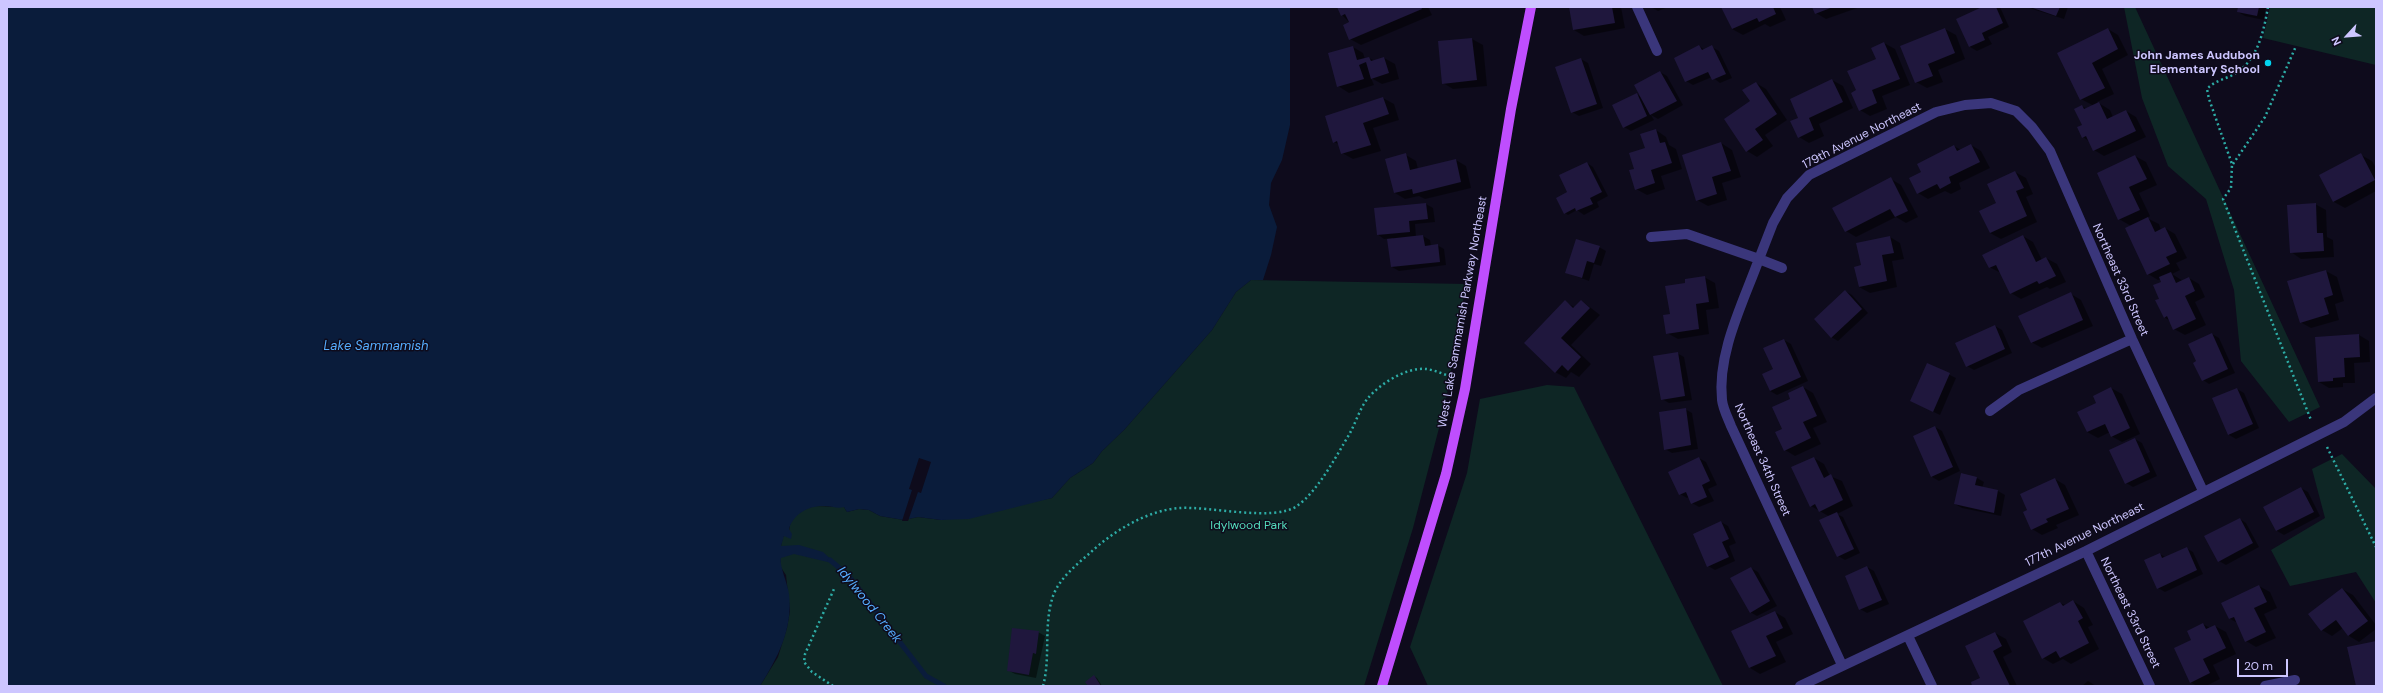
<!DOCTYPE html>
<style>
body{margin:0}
#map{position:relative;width:2383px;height:693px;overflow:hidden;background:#0e0b1c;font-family:"DM Sans",sans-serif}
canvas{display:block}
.frame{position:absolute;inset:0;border:8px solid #cdc6ff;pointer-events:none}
.north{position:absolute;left:2327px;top:16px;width:40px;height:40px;-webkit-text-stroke:3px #0e0b1c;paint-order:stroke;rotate:244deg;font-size:11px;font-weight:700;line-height:16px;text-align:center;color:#cdc6ff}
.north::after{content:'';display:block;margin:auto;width:14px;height:18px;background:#cdc6ff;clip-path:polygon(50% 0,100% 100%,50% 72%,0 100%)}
.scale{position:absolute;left:2237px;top:659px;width:51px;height:18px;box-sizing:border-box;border:2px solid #cdc6ff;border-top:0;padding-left:5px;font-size:12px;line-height:14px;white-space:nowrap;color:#cdc6ff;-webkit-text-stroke:3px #0e0b1c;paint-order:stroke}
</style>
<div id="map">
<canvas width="2383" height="693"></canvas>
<div class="frame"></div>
<div class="north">N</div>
<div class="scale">20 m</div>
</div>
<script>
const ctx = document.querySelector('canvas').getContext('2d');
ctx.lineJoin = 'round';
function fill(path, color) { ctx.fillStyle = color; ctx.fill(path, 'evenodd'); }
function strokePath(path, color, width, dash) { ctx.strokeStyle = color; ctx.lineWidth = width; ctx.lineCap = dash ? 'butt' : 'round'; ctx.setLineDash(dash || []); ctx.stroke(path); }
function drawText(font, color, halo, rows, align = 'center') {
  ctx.font = font + ' "DM Sans",sans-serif'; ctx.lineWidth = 3; ctx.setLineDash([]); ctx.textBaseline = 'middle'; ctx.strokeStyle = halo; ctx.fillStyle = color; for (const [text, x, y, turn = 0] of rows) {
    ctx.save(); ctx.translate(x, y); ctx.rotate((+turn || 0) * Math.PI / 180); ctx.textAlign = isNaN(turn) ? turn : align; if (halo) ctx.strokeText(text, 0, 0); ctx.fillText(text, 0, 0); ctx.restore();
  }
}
const green = new Path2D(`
 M2124,7h11l185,400 -31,15 -48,-61 -7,-71 -28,-91 -38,-33 -26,-68z
 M2270,7h106v58l-113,-27z
 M1251,280l215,4 -21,121 -32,123 -49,158h-604l18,-29 9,-29 3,-17 -4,-36 -6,-9 1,-20 2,-9 6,-6 2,-12 14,-10 10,-3 29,1 3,5 12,-3 10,1 11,6 24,4 14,-3 23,3 111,-22 18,-20 23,-15 9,-12 22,-21 88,-100 24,-38z
 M1547,385l27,2 149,299h-295l-18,-39 57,-174 13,-74z
 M2342,454l34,35v114l-20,-31 -66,14 -19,-36 54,-32 -13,-49z`);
const water = new Path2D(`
 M7,7h1283v118l-8,35 -11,23 -2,22 8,22 -6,28 -8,25h-12l-15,12 -24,38 -88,100 -22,21 -9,12 -23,15 -18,20 -83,21 -28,1 -23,-3 -14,3 -24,-4 -11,-6 -10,-1 -12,3 -3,-5c-6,2 -13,-1 -19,-1 -16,-1 -32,8 -36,23l3,5 -1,5 -7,-3 -3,10 18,-1 24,7 13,12 -42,-10 -13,4c-2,7 7,26 8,36 4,35 -11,63 -29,92h-753z`);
const pier = new Path2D(`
 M919,458l12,4 -10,31 -3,-1 -10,29h-6l10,-31 -3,-1z`);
const shadow = new Path2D(`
 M1338,7h90l4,8 -71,30 -11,-6v-16l-8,-8z
 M1570,7h51l4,21 -41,8 -10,-6z
 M1651,7h17l-10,4z
 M1722,7h58l6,13 -16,7 -5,-3 -22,11 -11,-6z
 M1813,7h47l-34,12 -10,-6z
 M1984,7h16l9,20 -21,10 4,7 -15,7 -7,-4 -13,-27z
 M2026,7h42l-4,12z
 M2239,7h27l-2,13 -19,-4 -7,-4z
 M1945,29l11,6 9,24 -27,11 5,12 -16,6 -11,-6z
 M2108,29l10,6 10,20 -26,14 12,25 -17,8 13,8 3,7 13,-6 10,6 10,20 -42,19 -10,-6 -4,-8 -7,-5 -1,-31 5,3 7,-3 -13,-7 -22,-45z
 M1472,39l11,6 4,41 -34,3 -10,-6 -4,-41z
 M1884,43l11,6 15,36 -28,11 5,13 -17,7 -10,-6 -3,-19 20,-31z
 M1699,46l6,4 7,-3 7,4 13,27 -12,5 -8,-6 -19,8 -7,-4z
 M1353,47l10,6 2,6 4,-1 6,3 9,-3 11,6 4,15 -17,5 -11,-6 3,7 -25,8 -11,-7z
 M1581,59l7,4 15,45 -24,8 -7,-4z
 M1660,72l7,4 16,29 -25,14 -7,-4 3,5 -23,11 -7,-4 13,-33 5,4z
 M1832,80l11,6 10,22 -34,16 5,12 -15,7 -10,-6v-19z
 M1756,83l10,6 21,31 -22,15 8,11 -16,11 -10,-6 4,-50z
 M1383,98l11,6 5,16 -26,8 8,23 -28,8 -11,-6 -2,-8 -6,-3z
 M1656,130l10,7 3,8 7,4 6,20 -21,7 4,13 -18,6 -11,-6 -1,-20z
 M1721,143l11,7 9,27 -19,6 5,17 -19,6 -11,-6z
 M1971,145l10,6 9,17 -31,15 2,6 -10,5 -6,-3 -17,8 -10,-6 36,-47 7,4z
 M1406,155l10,6 2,8 38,-9 10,6 5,22 -46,11 -6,-3 -14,3 -10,-6z
 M2361,155l11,6 4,7v23l-31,17 -11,-6 -13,-26z
 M2135,156l11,6 11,23 -18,8 11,23 -3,2 12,6 2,6 4,-2 10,6 12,24 -11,5 4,7 -8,4 11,7 6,-3 10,6 6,13 -10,5 11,23 -21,10 -11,-6 -4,-8 -6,-4 -4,-18 2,-17 -1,-3 -3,1 -10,-6 -17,-48 -12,-7z
 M1587,163l6,4 15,29 -11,6 2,5 -15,8 -7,-5 -9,5 -3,-2z
 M2015,172l11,6 7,16 -7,3 11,25 -36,17 -11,-6 7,-30z
 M1891,179l10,6 17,32 -12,6 -10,-6 -40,20 -10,-6z
 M1426,204l7,4 2,14 -20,2 1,13 7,-1 7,4 1,6 6,-1 7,4 2,16 -47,6 -7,-4 1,-29 -9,1 -7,-5 -2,-25z
 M2315,204l11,6 1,27 6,3 1,17 -33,2 -10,-7z
 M2023,236l10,6 9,18 4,-2 11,6 9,18 -16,7 -3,-2 -26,12 -10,-6 -10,-20 -12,-6z
 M1890,237l10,6 4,16 -12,2 5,26 -27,6 -11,-6 3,-21z
 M1599,247l7,4 -5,15 -7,-2 -5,17 -22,-8z
 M2326,271l11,6 7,24 -9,3 4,16 -28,8 -11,-6z
 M1704,277l11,6 4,25 -13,2 3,24 -31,5 -11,-6 4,-18 16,-31z
 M1845,291l7,4 16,18 -30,28 -7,-4z
 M2071,294l10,6 12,26 -51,22 -11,-6z
 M1582,301l18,14 -29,30 20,19 -12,13 -8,-5 -5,6 -11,-6 10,-70 11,6z
 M1995,326l7,4 10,23 -38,17 -7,-4z
 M2212,334l7,4 16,35 -26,11 -6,-4 -5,-18z
 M2359,335l10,6 1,21 -16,1 1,20h-12v4l-14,1 -10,-6z
 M1784,340l7,4 17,37 -31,14 -7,-4 4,-21z
 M1677,353l7,4 8,43 -23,3 -7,-4z
 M1927,364l29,14 -16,37 -29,-14z
 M1803,387l10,6 14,29 -14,6 8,16 -26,12 -10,-6 -2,-21 8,-30z
 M2111,388l11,6 18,40 -18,8 -11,-6 -1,-4 -12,6 -11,-6 10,-28z
 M2237,389l7,4 15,35 -23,11 -7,-4 -16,-36z
 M1685,409l7,4 6,36 -26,4 -7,-4z
 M1935,427l7,4 18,40 -21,10 -7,-4z
 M2135,439l7,4 15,33 -24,11 -7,-4z
 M1699,458l7,4 11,23 -9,4 6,12 -15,6 -7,-4 -3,-6 -2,1 -7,-4z
 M1814,458l10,6 6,12 12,5 11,25 -16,8 6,3 17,36 -15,7 -7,-4 -8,-39 -19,-11z
 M1977,478l7,4 -2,6 16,3 7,4 -4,21 -39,-8 -7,-4z
 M2055,479l10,6 14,30 -23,10 2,3 -16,7 -10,-6 -4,-19z
 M2301,488l7,4 12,24 -36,19 -7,-4 -12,-23z
 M2240,519l6,4 13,24 -33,18 -7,-4z
 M1721,522l7,4 8,17 -7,3 6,15 -20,9 -7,-4z
 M2186,548l7,4 10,22 -38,18 -7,-4 2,-34 5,3z
 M1867,567l7,4 15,33 -22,9 -7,-4z
 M1751,568l7,4 19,34 -20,10 -7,-4z
 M2259,586l11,6 7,16 -13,6 12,24 -20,9 -10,-6 -8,-18 -8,-4 -7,-16z
 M2342,589l11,6 23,30v4l-17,13 -10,-6 -6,-8 -11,8 -10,-6z
 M2073,601l11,7 9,17 -5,2 11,22 -28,15 -8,-5 -10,5 -10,-6 17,-55 5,2z
 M1775,612l10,6 8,16 -17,8 10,20 -26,12 -10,-6z
 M2203,624l7,4 5,-2 11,6 10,22 -23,11 7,14 -14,7h-9l-7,-4 2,-41z
 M1038,632l7,4 -9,42 -21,-4 -7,-4z
 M1995,633l11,6 6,13 -9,5 14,29h-44l8,-8z
 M1094,676l3,2 5,8h-13z
 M2088,681l8,5h-14z`);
const stream = new Path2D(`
 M830,560l19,16 77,100 18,10`);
const building = new Path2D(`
 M1337,7h84l1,2 -73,31 -6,-15 6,-3 -4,-8 -4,2z
 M1569,7h43l3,16 -42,7z
 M1721,7h52l3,7 -17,8 -2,-4 -25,11z
 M1812,7h21l-18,7z
 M1982,7h14l7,16 -21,10 3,7 -16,7 -13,-28z
 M2030,7h30l-4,9z
 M2238,7h21l-2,9 -20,-4z
 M1945,28l10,25 -27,11 5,12 -18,7 -15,-37z
 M2108,28l10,21 -26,14 13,25 -25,12 -23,-47z
 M1472,38l5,42 -35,4 -4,-43z
 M1884,42l16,37 -28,11 5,13 -18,8 -8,-18 5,-3 -9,-19 29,-12 -5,-11z
 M1699,45l3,5 10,-5 14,29 -14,6 -4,-8 -23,10 -11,-24z
 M1353,46l4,14 12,-3 2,4 13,-4 5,16 -18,6 -5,-17 -7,3 5,14 -27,8 -9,-34z
 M1581,58l16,46 -26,9 -16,-46z
 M1660,71l17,30 -27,14 -16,-30z
 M1832,79l11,23 -34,16 5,12 -16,8 -8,-17 8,-3 -8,-19z
 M1756,82l21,32 -22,15 8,11 -17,12 -22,-33 26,-18 -8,-11z
 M1637,93l10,23 -24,12 -11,-23z
 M1383,97l6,17 -26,9 8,22 -30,9 -4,-13 -4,2 -8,-27z
 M2099,102l8,17 19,-9 10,21 -43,20 -7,-15 -4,2 -5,-11 5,-2 -8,-16 8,-4 2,4z
 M1656,129l4,14 5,-1 7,21 -21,7 4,13 -20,7 -6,-20 5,-1 -5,-16 16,-5 -5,-14z
 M1721,142l10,29 -19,6 5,17 -21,7 -14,-46z
 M1971,144l9,18 -31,15 2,6 -11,6 -3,-5 -20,10 -8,-16 12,-6 -4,-8 37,-19 3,6z
 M1406,153l4,17 46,-11 5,23 -48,12 -1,-5 -18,4 -9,-34z
 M2361,153l14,27 -42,22 -14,-27z
 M2135,155l12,24 -18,8 11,23 -22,10 -21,-47z
 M1587,162l15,30 -12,6 3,6 -17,7 -1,-3 -11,6 -8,-16 11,-6 -8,-17z
 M2015,171l9,17 -8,3 11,25 -37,17 -11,-22 17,-8 -9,-19z
 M1891,177l17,34 -13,6 -5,-8 -45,23 -13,-24z
 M1426,203l2,16 -19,2 1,11 -33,3 -3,-27z
 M2316,203l1,30h6l1,18 -34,2 -3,-48z
 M2148,217l7,15 10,-5 12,25 -11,5 4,7 -23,11 -22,-47z
 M1423,235l2,11 13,-2 2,18 -49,5 -4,-28z
 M2023,235l13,27 10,-5 10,19 -17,8 -2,-3 -27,13 -14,-29 -7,3 -7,-13z
 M1890,236l4,17 -12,2 5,26 -28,6 -5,-20 7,-2 -5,-22z
 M1576,239l24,7 -6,17 -7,-2 -5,17 -17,-5z
 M2326,270l7,25 -9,3 5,16 -29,9 -13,-42z
 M2171,272l5,11 13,-6 6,14 -10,5 11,23 -23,11 -6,-14 -3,2 -9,-18 4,-1 -6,-14 8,-3 -2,-5z
 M1705,276l4,26 -13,2 3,25 -33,5 -3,-19 7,-1 -5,-28 20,-3v-4z
 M1845,290l17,19 -31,29 -17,-19z
 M2071,292l12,28 -52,23 -13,-27z
 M1565,300l8,8 8,-8 9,8 -29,30 20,19 -13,14 -6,-6 -7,8 -31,-30z
 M1995,325l10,24 -39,18 -11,-24z
 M2212,333l16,36 -26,12 -9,-18 3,-2 -8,-17z
 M2359,334l1,23 -16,1 1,19 -12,1v3l-15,1 -3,-45z
 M1784,339l17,38 -31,14 -8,-17 11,-5 -10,-21z
 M1678,352l7,44 -24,4 -8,-44z
 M1927,363l23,10 -17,39 -23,-11z
 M1803,386l14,30 -14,6 8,16 -27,13 -9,-19 7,-3 -10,-22 18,-8 -2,-6z
 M2111,387l19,41 -19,9 -6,-13 -18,8 -10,-20 19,-9 -3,-7z
 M2237,388l16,36 -25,11 -16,-37z
 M1686,408l5,37 -27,5 -5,-38z
 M1935,426l18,41 -22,10 -18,-41z
 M2135,438l15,34 -25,12 -16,-34z
 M1699,457l11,24 -8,4 5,12 -16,7 -5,-12 -7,3 -11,-23z
 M1814,457l10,21 7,-4 12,26 -24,12 -4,-8 -5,3 -19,-40z
 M1961,473l16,4 -2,8 23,5 -4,23 -40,-9z
 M2055,478l14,31 -23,10 2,3 -17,8 -8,-18 4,-2 -7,-16z
 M2301,487l13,25 -38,19 -13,-24z
 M1837,512l17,37 -17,8 -18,-37z
 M2240,518l13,25 -35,19 -14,-26z
 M1721,521l8,18 -7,3 7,15 -22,10 -14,-33z
 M2187,547l10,23 -40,19 -13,-29 16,-7 2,5z
 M1867,566l15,34 -23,10 -14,-34z
 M1751,567l19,34 -20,12 -20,-35z
 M2259,585l8,17 -13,6 12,24 -21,10 -11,-25 -5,2 -8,-16z
 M2342,588l26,33 -20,15 -12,-16 -15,11 -13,-17z
 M2073,600l10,18 -5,3 11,22 -29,15 -4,-7 -14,8 -19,-38 37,-19 3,4z
 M1775,611l8,17 -17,8 10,20 -27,12 -18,-37z
 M2203,623l3,6 9,-4 11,23 -23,11 7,14 -20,10 -16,-35 17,-8 -4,-9z
 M1012,628l27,3 -3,23 -3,-1 -4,22 -22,-4z
 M1995,632l7,14 -9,5 17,35h-38l-1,-4 9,-4 -15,-32z
 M2376,641v45h-20l-9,-39z
 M1094,675l7,11h-13l-3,-4z`);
const path = new Path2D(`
 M2268,7c-4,22 -9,49 -29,64 -10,8 -23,8 -32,18l2,10 23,65 -1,24 -8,11 88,221
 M2233,164l32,-47 31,-71
 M2327,447l49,100
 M833,686l-21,-14 -8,-10 1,-8 29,-65
 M1043,686c8,-29 0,-60 10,-90 6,-17 23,-31 37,-43 23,-22 58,-43 90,-45 29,-2 94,14 117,-2 21,-15 40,-51 53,-73 6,-11 10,-25 18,-35 12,-14 38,-31 58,-29 9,1 19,6 29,9`);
const minor = new Path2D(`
 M1637,7l20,44
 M1651,237l36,-3 72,25 14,-36 14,-25 22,-23 127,-63 29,-7 26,-2 25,8 16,16 18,24 82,188 71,152
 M1782,268l-23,-9c-16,44 -42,94 -37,141 1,9 6,18 9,26l111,239
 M1990,411l29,-21 113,-51
 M2086,551l64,135
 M1908,636l24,50
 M1800,686l286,-135 258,-129 32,-24
 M2265,686l30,-6`);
const major = new Path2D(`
 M1382,686l64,-212 19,-85 46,-280 20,-102`);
const markers = [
 [2268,63,4,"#01d4f0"]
];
const poiNames = [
 ["John James Audubon",2260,56],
 ["Elementary School",2260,70]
];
const streetNames = [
 ["179th Avenue Northeast",1862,136,-27],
 ["Northeast 33rd Street",2120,280,66],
 ["West Lake Sammamish Parkway Northeast",1463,312,-80],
 ["Northeast 34th Street",1762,460,66],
 ["177th Avenue Northeast",2085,535,-26],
 ["Northeast 33rd Street",2130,613,64]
];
const parkNames = [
 ["Idylwood Park",1249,526]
];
const waterNames = [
 ["Lake Sammamish",376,347],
 ["Idylwood Creek",869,605,51]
];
fill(green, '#0e2625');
fill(water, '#0a1c3b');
fill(pier, '#0e0b1c');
fill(shadow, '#0007');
strokePath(stream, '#0a1c3b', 5);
fill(building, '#1f173d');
strokePath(path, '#2daca6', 2.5, [2, 3]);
strokePath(minor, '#3a367b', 10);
strokePath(major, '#bf4efe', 10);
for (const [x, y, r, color] of markers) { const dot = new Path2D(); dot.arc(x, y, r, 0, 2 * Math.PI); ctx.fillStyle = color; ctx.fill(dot); strokePath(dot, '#0e0b1c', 1.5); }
drawText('bold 12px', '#cdc6ff', '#0e0b1c', poiNames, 'right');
drawText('12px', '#cdc6ff', '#0e0b1c', streetNames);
drawText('12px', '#54ddbd', '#0e0b1c', parkNames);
drawText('italic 13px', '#55adfe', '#0e0b1c', waterNames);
</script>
